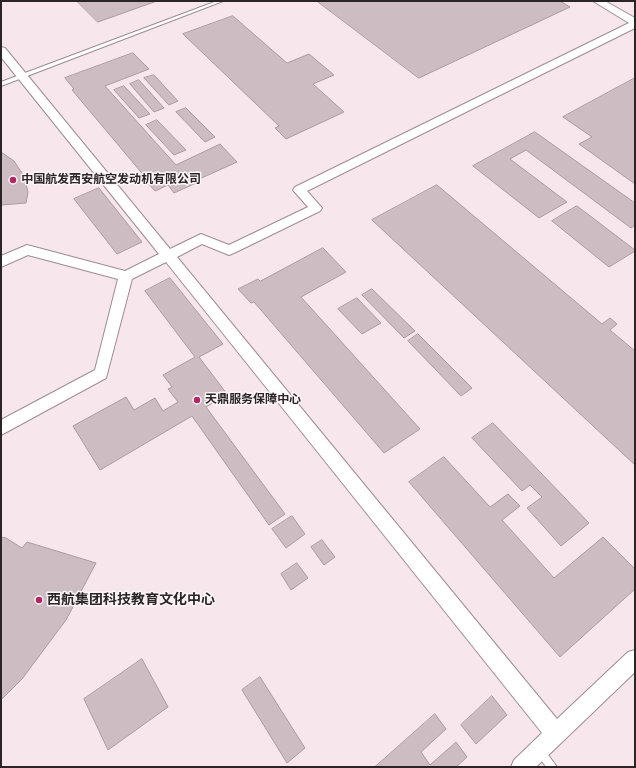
<!DOCTYPE html>
<meta charset="utf-8">
<style>
body{margin:0}
#map{position:relative;width:636px;height:768px;overflow:hidden;background:#f7e6eb;font-family:Rubik,sans-serif}
canvas{display:block}
.frame{position:absolute;inset:0;border:2px solid #2c2527;pointer-events:none}
</style>
<div id="map">
<canvas width="636" height="768"></canvas>
<div class="frame"></div>
</div>
<script>
const ctx = document.querySelector('canvas').getContext('2d');
ctx.lineJoin = 'round';
function fill(path, color) { ctx.fillStyle = color; ctx.fill(path, 'evenodd'); }
function strokePath(path, color, width, dash) { ctx.strokeStyle = color; ctx.lineWidth = width; ctx.lineCap = dash ? 'butt' : 'round'; ctx.setLineDash(dash || []); ctx.stroke(path); }
function drawText(font, color, halo, rows, align = 'center') {
  ctx.font = font + ' Rubik,"Noto Sans SC",sans-serif'; ctx.lineWidth = 3; ctx.setLineDash([]); ctx.textBaseline = 'middle'; ctx.strokeStyle = halo; ctx.fillStyle = color; for (const [text, x, y, turn = 0] of rows) {
    ctx.save(); ctx.translate(x, y); ctx.rotate((+turn || 0) * Math.PI / 180); ctx.textAlign = isNaN(turn) ? turn : align; if (halo) ctx.strokeText(text, 0, 0); ctx.fillText(text, 0, 0); ctx.restore();
  }
}
const building = new Path2D(`
 M77,1h80l-59,21z
 M317,1h243l10,6 -151,71z
 M233,16l54,47 22,-9 25,21 -21,9 31,28 -58,27 -11,-11 4,-2 -96,-92z
 M133,53l16,16 -44,17 71,79 44,-21 17,18 -42,19 1,2 -22,10 -6,-8 -13,6 -11,-12 2,-1 -74,-88 2,-1 -9,-11z
 M154,75l24,26 -9,4 -25,-27z
 M635,78v106l-56,-40 13,-7 -29,-20z
 M139,80l25,28 -10,4 -24,-28z
 M124,86l26,28 -11,4 -25,-28z
 M186,108l29,29 -10,5 -29,-30z
 M157,120l29,30 -12,5 -28,-30z
 M535,132l100,71v22l-4,3 -105,-78 -16,9 57,43 -28,16 -66,-52z
 M1,152l13,9 10,15 4,16 -2,11 -25,2z
 M437,185l165,139 8,-6 7,6 -7,6 25,21v114l-263,-245z
 M99,188l43,54 -25,12 -43,-55z
 M577,206l58,44v1l-26,16 -57,-46z
 M323,248l23,24 -45,25 119,132 -36,24 -130,-151 -3,1 -13,-14 20,-10 2,2z
 M170,278l53,66 -24,13 28,37 -21,13 79,107 -16,11 -77,-109 -92,54 -27,-44 53,-29 8,13 21,-12 8,13 15,-9 -10,-13 4,-2 -9,-12 32,-18 -50,-66z
 M372,289l43,42 -11,7 -42,-43z
 M357,298l24,25 -19,11 -24,-25z
 M418,334l54,54 -11,8 -53,-55z
 M493,423l96,100 -28,23 -34,-38 15,-11 -12,-12 -8,6 -50,-53z
 M444,457l46,50 18,-13 12,12 -18,14 52,58 49,-41 32,32v20l-75,68 -151,-175z
 M292,516l13,18 -19,14 -14,-19z
 M1,537l5,1 16,10 5,-6 69,21 -30,57 -44,59 -21,21z
 M322,540l13,17 -11,8 -13,-18z
 M297,563l11,15 -17,12 -10,-16z
 M142,659l26,48 -60,43 -24,-51z
 M260,677l45,71 -18,15 -45,-73z
 M492,696l15,19 -31,29 -15,-19z
 M435,714l11,15 -25,23 9,13 26,-23 11,15 -11,10h-81z`);
const lane = new Path2D(`
 M217,1h6l-222,85v-4z
 M540,746l3,2 14,19h-11l-11,-16 2,-3z`);
const street = new Path2D(`
 M593,1h12l30,17v10l-328,163 15,17 -2,3 -86,42 -5,2 -27,-11 -25,13 380,462 71,-67 7,-2v22l-99,95h-25l3,-7 28,-27 -376,-471 -34,17 -26,99 -105,57v-15l94,-50 23,-91 -90,-24 -27,12v-11l26,-11 98,26 34,-17 -158,-197v-10l4,1 165,201 31,-15 28,11 79,-38 -15,-17 2,-3 334,-164z`);
const markers = [
 [13,180,4,"#b12766"],
 [197,400,4,"#b12766"],
 [39,600,4,"#b12766"]
];
const poiNames = [
 ["中国航发西安航空发动机有限公司",21,180],
 ["天鼎服务保障中心",205,400]
];
const nearPoinames = [
 ["西航集团科技教育文化中心",47,600]
];
fill(building, '#cdbdc2');
strokePath(building, '#ab9b9f', 1);
strokePath(lane, '#9d8d92', 2);
strokePath(street, '#9d8d92', 2);
fill(lane, '#fff');
fill(street, '#fff');
for (const [x, y, r, color] of markers) { const dot = new Path2D(); dot.arc(x, y, r, 0, 2 * Math.PI); ctx.fillStyle = color; ctx.fill(dot); strokePath(dot, '#fdf6f8', 1.5); }
drawText('bold 12px', '#2c2527', '#fdf6f8', poiNames, 'left');
drawText('bold 14px', '#2c2527', '#fdf6f8', nearPoinames, 'left');
</script>
